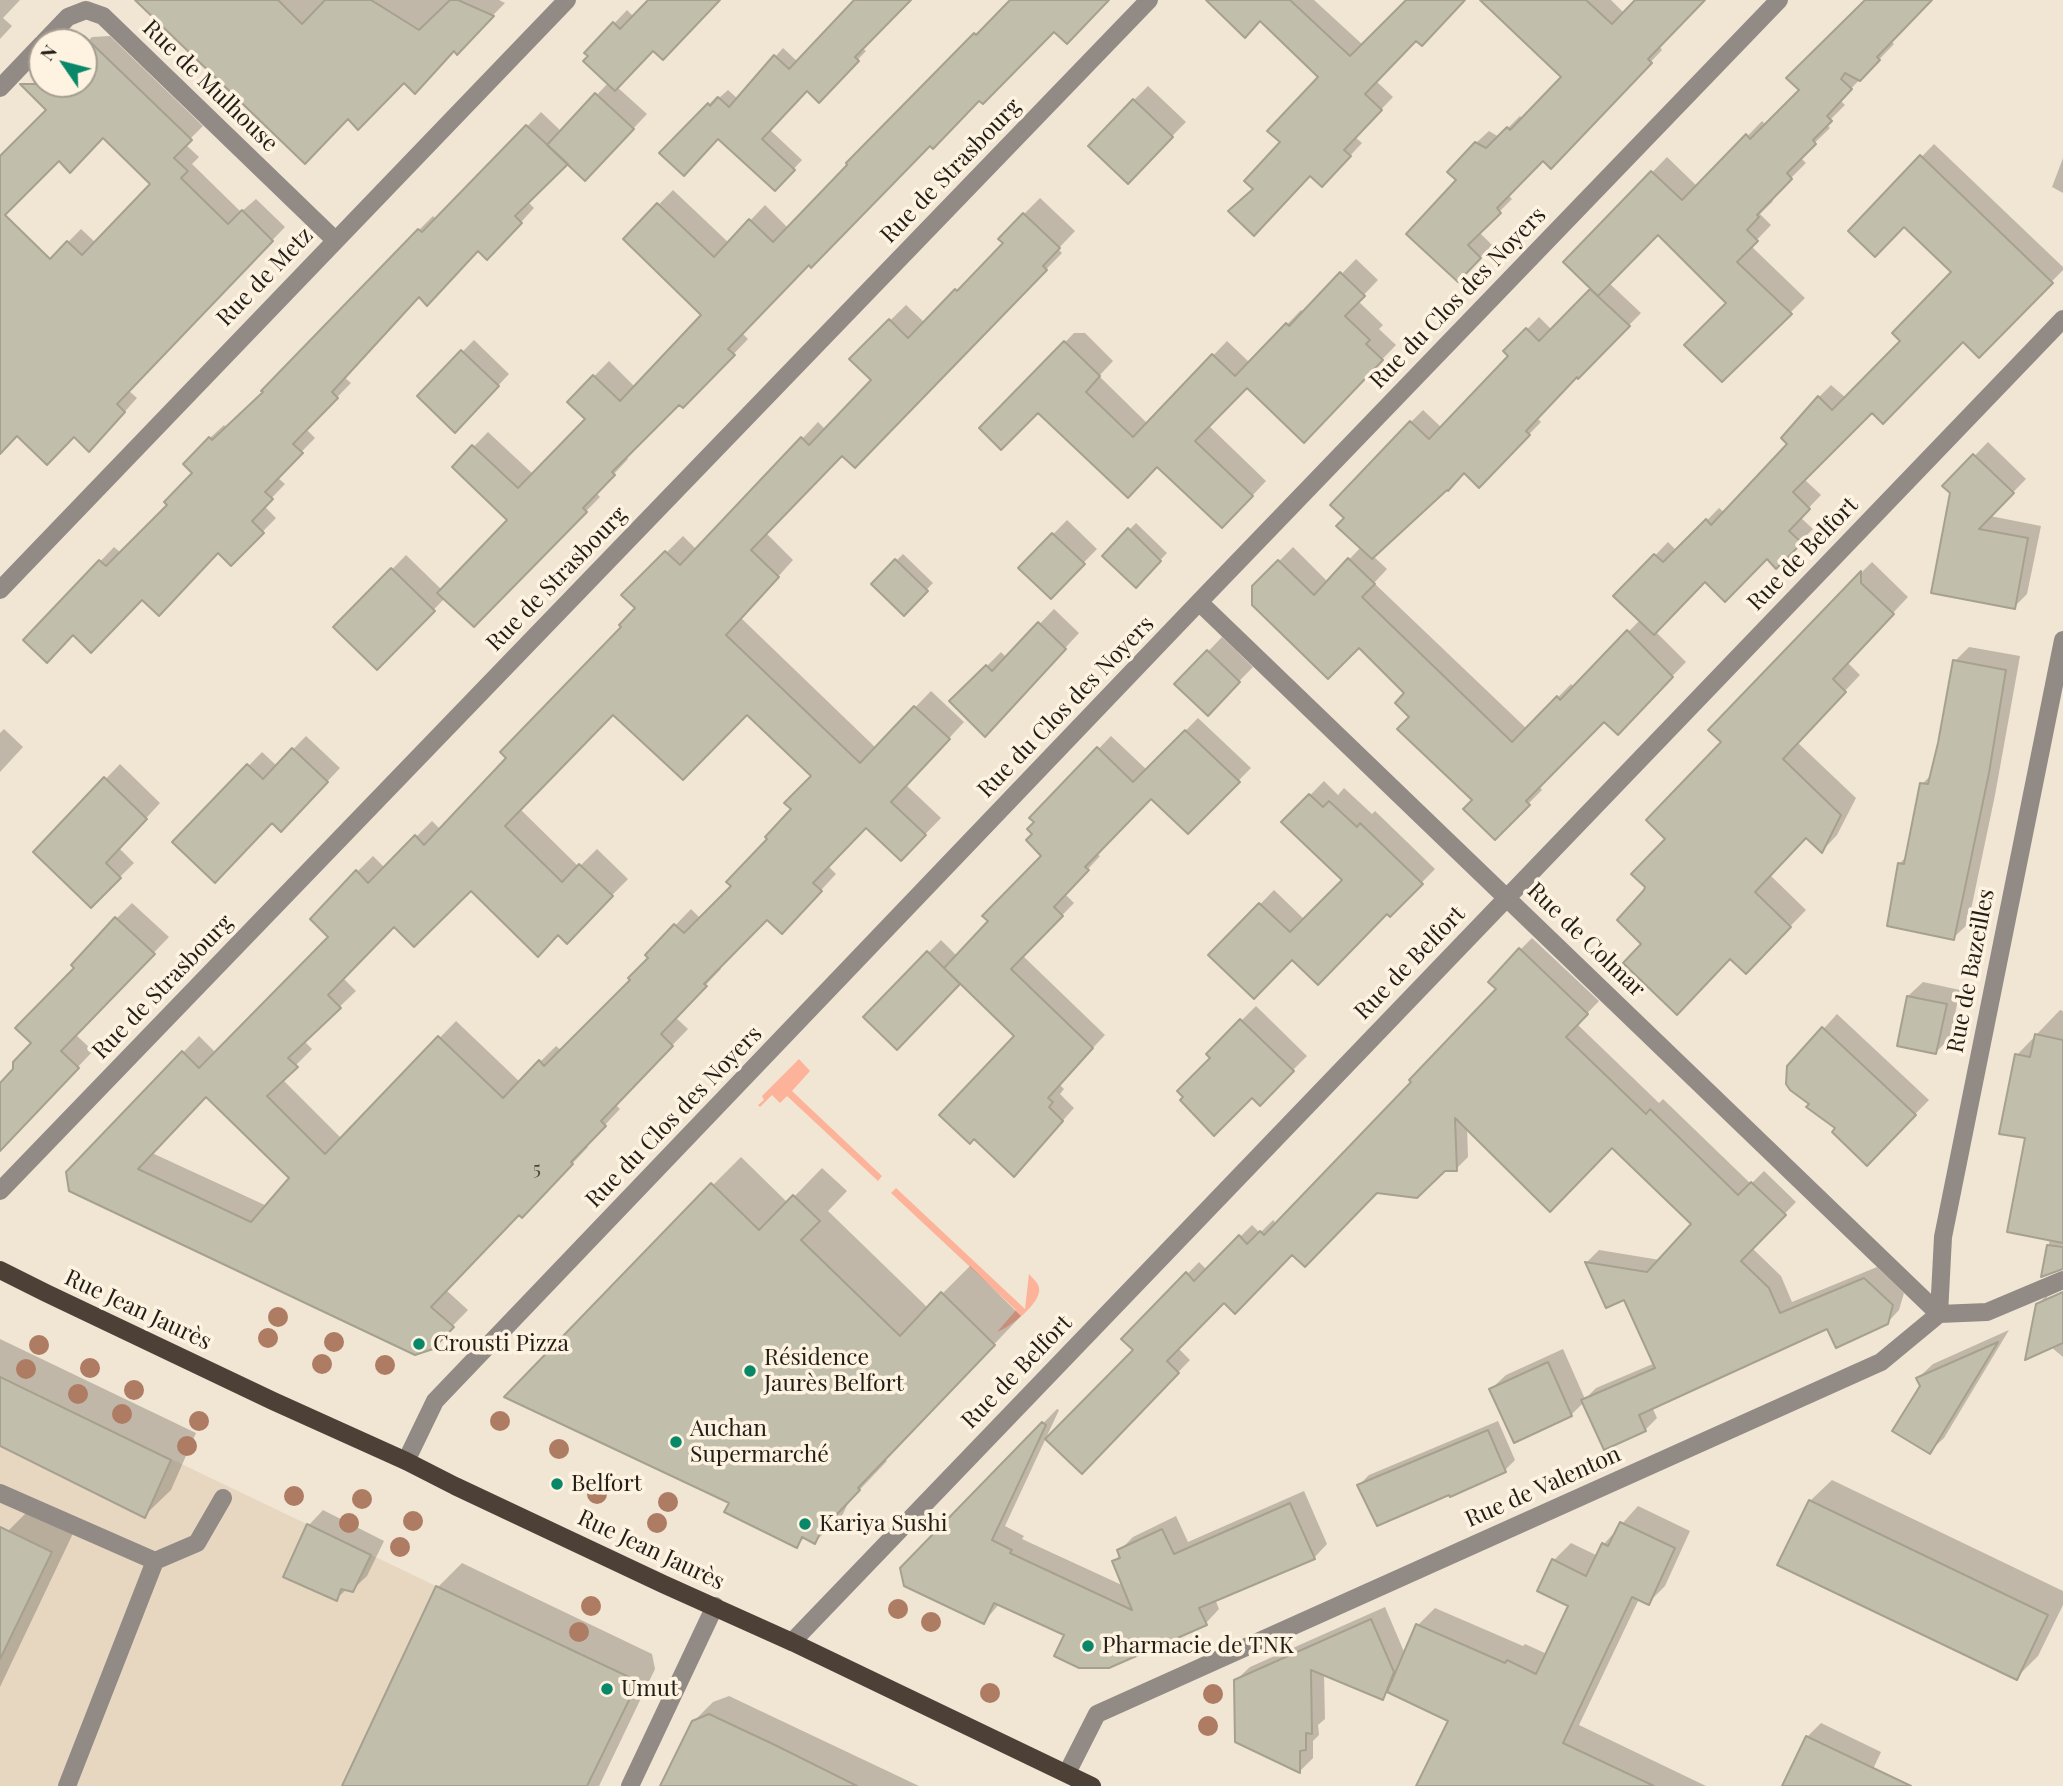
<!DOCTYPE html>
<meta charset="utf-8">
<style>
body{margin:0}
#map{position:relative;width:2063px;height:1786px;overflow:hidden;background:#f1e5d4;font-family:"Playfair Display",serif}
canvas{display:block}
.north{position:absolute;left:28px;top:28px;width:70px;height:70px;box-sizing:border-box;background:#fef2e1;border:2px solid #a69d90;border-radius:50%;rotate:305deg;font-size:19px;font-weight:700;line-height:28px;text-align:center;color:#211d17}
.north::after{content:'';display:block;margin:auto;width:24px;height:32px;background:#088769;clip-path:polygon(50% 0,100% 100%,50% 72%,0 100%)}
</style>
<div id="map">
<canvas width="2063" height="1786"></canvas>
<div class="north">N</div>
</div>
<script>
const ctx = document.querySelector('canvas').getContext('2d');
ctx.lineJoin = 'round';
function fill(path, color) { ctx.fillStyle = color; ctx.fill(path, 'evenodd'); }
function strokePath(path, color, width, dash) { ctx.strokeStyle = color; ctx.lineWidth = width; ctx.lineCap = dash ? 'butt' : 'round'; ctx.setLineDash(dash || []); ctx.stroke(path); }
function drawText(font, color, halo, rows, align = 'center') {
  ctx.font = font + ' "Playfair Display",serif'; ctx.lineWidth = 7; ctx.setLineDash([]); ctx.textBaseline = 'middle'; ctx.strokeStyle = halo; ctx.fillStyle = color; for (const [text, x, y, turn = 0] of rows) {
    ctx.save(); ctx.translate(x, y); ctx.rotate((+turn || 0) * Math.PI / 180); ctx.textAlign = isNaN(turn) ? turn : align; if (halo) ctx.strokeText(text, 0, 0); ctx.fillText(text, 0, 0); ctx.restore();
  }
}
const built = new Path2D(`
 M0,1377l436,209 -90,192 16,8h-362z`);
const green = new Path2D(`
 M799,1059l11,12 -18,20 90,85 -4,5 -91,-85 -7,7 -8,-8 -12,12 -2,-2 6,-5 -2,-4z
 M896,1188l129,121 4,-35c3,4 9,8 10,14 3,15 -30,40 -42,44l19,-22 -125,-117z`);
const shadow = new Path2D(`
 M0,0h20l-17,18 9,8 -12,13z
 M157,0h342l6,3 -48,49 -3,-3 -106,68z
 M650,0h68l-65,49 -36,38 30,27 -48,51 -31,-3 -40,40 6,6 -33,36 -22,5 -60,46 -75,82 7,6 -45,46 9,9 -38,39 8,7 -21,22 12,12 -45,46 -12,-13 -77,46 -69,36 -48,7 89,-93 7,6 48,-48 26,-32 15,-35 14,-13 3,3 38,-36 154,-162 14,-14 4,4 104,-108 21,20 47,-50 -23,-29 41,-43 7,7z
 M857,0h51l-46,48 4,3 -47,49 -12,-11 -38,40 33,31 -27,29 -56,-52 -57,16 55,-57 2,2 9,-8 10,9 45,-51 15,14z
 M1013,0h94l-53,30 -124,114 -121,119 -67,70 6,6 -50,52 -19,11 -53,55 2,2 -32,34 4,4 -126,128 -29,-27 -68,70 -41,-41 70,-72 36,35 67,-70 -55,-53 34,-35 46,43 54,-56 -18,-18 39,-40 26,26 69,-72 -79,-76 48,-49 56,53 36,-38 23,23 61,-63 -1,-2 142,-143 2,1z
 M1232,0h82l49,45 43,-45h57l-47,39 -40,42 17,16 -38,40 7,6 -28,30 -24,1 -55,15 66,-112 -61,-58z
 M1482,0h129l14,14 13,-14h65l-44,46 3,4 -99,104 -20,5 -35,36 4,4 -33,33 13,13 -34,35v-100l18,-37 13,-12 10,6 21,-21 3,3 40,-42z
 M1867,0h63l-39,41 3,3 -54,56 5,5 -19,19 4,4 -30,29 6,6 -36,36 3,2 -13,13 11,11 -20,21 54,52 -15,15 -61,-10 -71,-71 -49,51 32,30 -104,105 4,4 -62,64 -14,-15 -92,85 14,13 -13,14 153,146 44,-45 3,3 66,-67 -24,-24 52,-54 9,9 42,-43 6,5 65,-69 29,-47 12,-12 15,13 57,-57 51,-69 -50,-47 -54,6 84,-87 129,123v3l-84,86 -16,-16 -91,71 -68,68 17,16 -21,22 13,12 -37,37 -9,-9 -62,23 -50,51 31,31 -68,70 -14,-13 -65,67 3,4 -47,47 -21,-37 -63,-84 -4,-23 -48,-47 -105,-59 39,-40 35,35 33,-35 50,-125 12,-12 19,18 68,-73 -4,-4 33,-34 13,13 41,-42 -27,-26 101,-105 31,30 64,-66 4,4 35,-35z
 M110,36l93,90 -18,18 14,13 -7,7 49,48 15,-13 29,28 -157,163 9,8 -35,39 -102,-2v-124l81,-82 15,14 56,-59 -49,-48 -44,23 -59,59v-59l48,-49 -1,-26h37v-39l8,-8z
 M1148,86l38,36 -44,45 -8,-67z
 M2063,158v35l-11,-6z
 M1040,198l35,33 -17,18 4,4 -207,212 -13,-11 -76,79 27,27 -52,58 135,130 55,-57 33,31 -58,63 35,33 -40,41 -35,-33 -38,40 8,8 -38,41 -31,3 -48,49 2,2 -46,48 13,12 -73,75 5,5 -34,36 2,2 -50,53 -19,13 -73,77 22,20 -36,37 -364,-175 131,-136 17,17 114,-116 27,-65 16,-16 12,12 47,-47 9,9 68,-72 115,-132 14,-18 -14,-13 59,-59 14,14 121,-128 8,8 48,-50 -23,-21 55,-54 19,18 80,-80 19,-29zM613,712l134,1 66,63 -20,33 -59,77 -33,33 -10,-10 -44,46 3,3 -18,22 -70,71 -6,-5 -36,36 -64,-61 -114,118 -60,-60 30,-30 -8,-8 52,-50 -13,-13 51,-54 77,-35 88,44 8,8 61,-62 -31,-30 -18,18 -59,-58zM207,1095l84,83 -24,28 -115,-53z
 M1356,259l22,21 -20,21 25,24 -4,4 17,16 -92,95 -57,-54 -39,39 58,56 -29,31 -79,-47 -120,-55 -56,18 92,-95h11l28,28 -14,15 49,48 79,-83 23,22 51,-53 3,3z
 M474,340l35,34 -42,45 -48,-23z
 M1988,442l38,37 -36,37 51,10 -14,68 -13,13 -62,-115 -7,-6z
 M1067,520l30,29 -46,47 -30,-29z
 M1136,523l31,30 -31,33 -31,-31z
 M903,554l30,29 -29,30 -31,-29z
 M1872,562l36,35 -61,65 13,13 -63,67 59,56 -19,37 -15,16 -16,-15 -36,39 36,35 -60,62 -15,-15 -88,-13 3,-53 22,-52 55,-97 133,-164z
 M1054,609l25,24 -80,87 -47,-19 49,-49 6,6z
 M1222,637l31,30 -45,46 -31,-29z
 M1969,647l51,9 -25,139 -27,129 -15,14 -53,-75 8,-8 14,-71 11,-11 22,-112z
 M1198,718l53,50 -63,64 -36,-35 -56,56 4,3 -35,38 9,9 -51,53 82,79 -46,49 5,5 -4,5 14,14 -48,54 -9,-126 -56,-55 -51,54 -45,-18 76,-77 16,16 33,-35 53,-65 -9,-22 2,-12 -4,-4 79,-82 36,34z
 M4,729l19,18 -23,25v-39z
 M306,736l34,32 -46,49 -119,25 87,-90 15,14z
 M120,764l40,39 -41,45 15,15 -43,43 -55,-54z
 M1324,781l14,14 6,-7 28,26 3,-3 60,58 -45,46 -3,-3 -95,46 -81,-3 63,-65 31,30 39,-41 -60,-57z
 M132,903l37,34 -94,97 18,17 -73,77 -20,18v-62l15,14 18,-55 43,-75 40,-49z
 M1532,938l67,63 -22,23 82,79 4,-4 88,85 13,-13 32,31 -44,46 29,28 11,26 85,-35 27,26 -5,17 -12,13 -59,4 -176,80 5,11 -12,12 -61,-28 -13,13 -80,-26 15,-14 57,-26 22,50 11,-11 59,-25 -30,-65 -18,8 -20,-44 12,-12 61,10 33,-36 -80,-78 -146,-19 1,30 -12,12h-12l-67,22 -153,110 -46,47 12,12 -108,112 53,-122 -11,-11 75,-77 8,8 45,-45 8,8 13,-13 4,4 48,-48 173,-187 22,-39z
 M1923,982l37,8 -10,48 -14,14 -28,-56z
 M1256,1006l51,50 -47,47 -8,-7 -66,1 26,-39 -4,-4z
 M2060,1010l3,1v235l-16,7 3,-15 -23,-101 -10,-82z
 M1837,1014l92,86 -62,63 -29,-35 -27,-24 -22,-37z
 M741,1157l47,46 34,-35 25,23 -19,20 100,97 42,-42 51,50 -136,143 2,2 -38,40 -6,13 -28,28 -10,-5 -9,9 -64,-44 -19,-317z
 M2063,1289l-16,8v4l16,-8v64l-12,-10 -14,-42 14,-14z
 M2009,1330l-65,108 -15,14 -7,-66 -4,-8 15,-14z
 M0,1339l196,94 -25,57 -27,26 -144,-72z
 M1057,1409l2,1 -54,116 19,10 -2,3 102,47 -10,-25 7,-7 -2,-3 14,-14 43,-21 12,26 116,-51 23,53 -13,14 -99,41 4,10 -13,14 -140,12 -66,-32 -16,19 -82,-53z
 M1498,1421l17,39 -10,10 -146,15 10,-10z
 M1832,1480l231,111v14l-25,51 -22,22 -206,-177z
 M36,1503l42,20 -78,164v-140l8,-16z
 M1638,1506l52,25 -25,55 -17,17 -9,-4 -60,126 127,61h-283l27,-66 -61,-29 -7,7 -58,-24 1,45 -7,6 1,10 -6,6v17l-13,13 -63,-31 -1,-60 14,-13 135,-60 20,47 13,-29 17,-17 88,38 2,-2 22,10 24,-49 -31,-15 14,-30 17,-17 27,13 6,-12z
 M323,1510l61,31 -17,35 -15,14 -5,-1 -11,10 -51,-23 24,-51z
 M462,1563l190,91 3,15 -56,117h-233l-18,-8 90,-191z
 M729,1696l190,90h-257l31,-64 20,-20z
 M1821,1723l60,29 -16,34h-66l8,-49z`);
const building = new Path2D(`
 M135,0h143l24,24 23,-24h46l48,30 31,-30h8l36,16 -37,39 -3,-4 -39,43 -11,-11 -46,47 -10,-11 -43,45z
 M648,0h72l-57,60 -10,-9 -38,40 -32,-30 5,-5 -4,-3 29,-31 7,7z
 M854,0h57l-56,57 4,4 -40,42 -12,-12 -45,48 33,31 -20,21 -57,-52 -34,37 -25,-23 49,-50 2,3 8,-9 11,10 45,-52 15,14z
 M1010,0h99l-42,44 -13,-12 -71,72 -4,-3 -46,48 -3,-3 -119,122 -2,-3 -81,84 7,6 -52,53 -4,-3 -67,67 3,3 -32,33 4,4 -113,115 -37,-34 70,-73 -55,-53 20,-22 46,43 67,-69 -18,-17 26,-27 27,26 81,-86 -78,-76 34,-36 57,54 35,-38 24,23 74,-77 -1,-2 128,-130 2,2z
 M1206,0h84l60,56 56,-56h59l-43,46 -6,-5 -51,53 17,16 -38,40 7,6 -29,31 -12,-11 -56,60 -26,-25 25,-22 -9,-8 36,-39 -13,-11 51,-54 -58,-56 -15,17z
 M1480,0h106l26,24 23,-24h70l-57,59 4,4 -101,106 -8,-8 -46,47 4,5 -33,32 13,13 -23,24 -52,-48 50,-54 -9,-8 28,-30 11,6 21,-21 3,3 51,-53z
 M1865,0h67l-55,57 3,3 -20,21 -15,-8 -4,6 11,10 -25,27 5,5 -19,19 3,4 -29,29 5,6 -35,36 2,2 -12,13 11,11 -21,21 55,52 -70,68 -38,-37 42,-42 -68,-68 -60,61 -35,-34 88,-91 31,29 64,-66 4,5 49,-49 -13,-12z
 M84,36l108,104 -18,18 14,13 -7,7 47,46 14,-14 31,31 -156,163 8,8 -36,40 -15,-15 -27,28 -30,-29 -17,18v-298l46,-46 -26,-26h64zM103,138l47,46 -68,71 -15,-14 -17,18 -45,-44 54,-54 11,12z
 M595,93l39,36 -49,52 -38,-36z
 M1133,99l40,38 -45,47 -40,-38z
 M526,125l42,39 -53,52 7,7 -35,37 -9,-9 -51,55 -8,-9 -87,95 6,6 -45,46 10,9 -38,39 8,7 -21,22 12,12 -33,33 -13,-13 -59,63 -17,-16 -51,53 -18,-18 -26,28 -24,-23 76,-80 7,6 61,-61 -3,-3 28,-29 -9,-9 26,-27 3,3 51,-48 -2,-1 157,-162 4,3z
 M1920,155l133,128 -74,75 -16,-16 -80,82 -11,-11 -79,79 17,17 -21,22 13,12 -26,26 -9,-10 -42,43 -20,-20 -51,53 -41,-39 41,-42 9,8 43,-43 5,6 76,-81 -6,-6 37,-42 14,14 68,-69 -8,-8 59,-61 -47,-45 -29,30 -27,-26z
 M1023,213l37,35 -17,18 4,4 -192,198 -13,-12 -91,94 28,27 -53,58 134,128 54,-57 36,33 -59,63 35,33 -25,26 -35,-33 -53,55 9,8 -40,43 -15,-14 -63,64 3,2 -46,48 12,12 -72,75 5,5 -35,36 2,2 -51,54 -3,-3 -88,92 23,20 -21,22 -18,6 -346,-164 -3,-19 116,-121 17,17 129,-131 -18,-18 46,-49 12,13 47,-48 9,10 82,-87 -6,-6 121,-125 -2,-2 16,-17 -14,-13 44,-44 15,14 121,-128 8,8 62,-65 -22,-21 40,-40 19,19 47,-49 2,2 46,-48 -5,-4zM613,715l70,65 64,-65 64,61 -27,27 7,6 -26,28 2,2 -41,43 5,4 -47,47 -10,-9 -29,31 3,3 -20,20 2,2 -86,86 -5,-6 -36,38 -65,-62 -113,118 -58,-58 31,-29 -10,-9 53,-50 -13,-13 66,-68 20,20 57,-56 67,66 20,-22 9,9 46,-48 -34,-32 -17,18 -57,-56zM206,1097l83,81 -38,44 -113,-53z
 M1340,272l25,24 -20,20 25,24 -4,4 17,16 -79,83 -57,-55 -52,53 58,55 -31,32 -65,-61 -29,31 -90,-85 -37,37 -22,-22 85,-87 36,35 -14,16 47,45 79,-83 23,22 51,-53 3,3z
 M1590,289l40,37 -52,53 -1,-2 -51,54 4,4 -51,53 -15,-15 -16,18 -1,-1 -75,69 -36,-33 8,-8 -14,-13 80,-84 19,18 79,-83 -5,-5 23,-23 13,13z
 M461,350l38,36 -44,47 -38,-37z
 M1973,454l41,39 -35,36 49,9 -13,71 -84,-16 19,-100 -8,-7z
 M1128,528l33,33 -25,27 -34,-32z
 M1052,533l33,31 -34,35 -33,-31z
 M1348,558l27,26 -13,13 150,145 45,-46 3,4 67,-70 46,47 -55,58 -14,-13 -78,79 4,4 -35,35 -32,-31 9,-9 -75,-71 12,-12 -14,-14 9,-10 -45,-45 -31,31 -76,-74v-19l26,-26 36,35z
 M895,559l33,32 -24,25 -33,-32z
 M391,568l44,43 -58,59 -44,-43z
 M1861,571v12l33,31 -61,65 13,13 -63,67 58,56 -19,38 -16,-15 -51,54 36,35 -45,47 -16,-15 -53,56 -54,-52 18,-19 -24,-24 27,-30 1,-3 -14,-13 34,-35 -19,-19 75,-78 -13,-12z
 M1038,622l28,27 -81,88 -36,-36 37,-36 6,6z
 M1207,650l33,32 -32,34 -34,-32z
 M1953,660l53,10 -17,103 -35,167 -67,-14 11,-63 6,1 16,-81 8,1 10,-41z
 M1185,730l55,52 -52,52 -37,-35 -66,68 4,3 -35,37 9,9 -52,53 82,79 -45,50 5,4 -4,5 14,14 -49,56 -40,-38 -4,5 -31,-29 75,-79 -70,-68 44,-47 -6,-5 59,-60 -15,-16 6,-6 -5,-5 7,-7 -5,-4 68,-71 36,35z
 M292,748l36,34 -47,50 -9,-9 -57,60 -43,-41 75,-78 16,15z
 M104,777l43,42 -41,44 15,15 -30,30 -58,-56z
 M1309,794l14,13 6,-6 28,26 3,-4 63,61 -33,33 -3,-3 -69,71 -26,-25 -38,39 -46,-44 51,-52 31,29 52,-52 -61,-58z
 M115,917l40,37 -94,97 18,17 -79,83v-68l13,-14v-7l18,-19 -16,-15 59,-60 -3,-3z
 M1519,948l69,66 -22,23 80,77 4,-5 88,86 13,-13 35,33 -45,46 28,27 11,25 84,-35 29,27 -5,19 -52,24 -9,-19 -188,86 7,16 -42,19 -23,-50 74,-32 -31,-68 -18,8 -21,-46 62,10 44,-48 -79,-76 -62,64 -95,-94 2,53h-12l-28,27 -40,-5 -72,74 -13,-12 -57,59 -11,-11 -57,58 12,12 -97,101 -37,-35 88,-89 -12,-11 65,-67 8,9 45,-46 8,9 13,-13 4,4 147,-153 -2,-2 87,-91 -8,-7z
 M927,951l33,33 -63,66 -34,-33z
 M1907,996l40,8 -11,50 -39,-8z
 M1240,1019l54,52 -34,35 -8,-8 -38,38 -34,-36 3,-3 -6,-6 33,-33 -4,-4z
 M1822,1027l94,88 -49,51 -35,-34 3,-4 -29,-21 3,-3 -19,-14 -4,-6 1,-18z
 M2035,1034l28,6v203l-56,-11 18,-94 -26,-4 16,-80 15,3z
 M711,1183l48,47 34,-35 27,26 -19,19 99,96 41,-44 54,53 -137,143 2,2 -39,41 -6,13 -13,-7 -5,11 -73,-36 5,-9 -225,-106z
 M2047,1245l16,2v22l-22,8z
 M2063,1292v51l-38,17 11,-56z
 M1998,1342l-68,112 -38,-23 28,-45 -4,-8z
 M1548,1362l24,54 -58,27 -25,-54z
 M0,1377l171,83 -26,58 -145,-72z
 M1042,1422l4,3 -54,115 20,10 -2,3 122,57 -20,-49 8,-3 -3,-8 45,-21 12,25 116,-51 25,56 -116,49 8,17 -98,43h-30l-25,-12 10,-21 -70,-32 -10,21 -80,-38 -4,-18z
 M1488,1430l18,42 -56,25 -1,-2 -72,31 -20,-41z
 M1809,1500l239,115 -31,65 -240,-115z
 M1620,1522l55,26 -26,57 -17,-8 -69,146 91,43h-238l32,-65 -61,-29 29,-68 89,39 2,-3 29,14 32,-68 -31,-15 15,-32 34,17 16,-33 6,3z
 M307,1524l64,31 -18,37 -12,-3 -4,12 -54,-24z
 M0,1527l52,25 -52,107z
 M436,1586l193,91 3,17 -45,92h-245z
 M1371,1619l23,53 -11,28 -72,-30 1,64 -6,-1v17l-6,1v22l-65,-31 -1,-62z
 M709,1714l66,31 82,41h-197l32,-65z
 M1806,1736l105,50h-129z`);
const service = new Path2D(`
 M0,1493l155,68 42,-18 26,-45
 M67,1786l88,-225`);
const minor = new Path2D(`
 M44,42l24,-25 18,-7 17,6 232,224
 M0,88l42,-44
 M0,590l567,-590
 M1199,602l740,712
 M0,1191l1149,-1191
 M1939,1314l4,-77 120,-597
 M406,1461l29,-60 764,-799 580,-602
 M792,1642l1271,-1323
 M1067,1773l30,-59 784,-352 58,-48 48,-2 76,-32
 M630,1786l85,-180`);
const primary = new Path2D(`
 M0,1270l46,23 227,108 133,60 49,25 208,98 129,58 300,144`);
const trees = [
 [278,1317],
 [268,1338],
 [334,1342],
 [39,1345],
 [322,1364],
 [385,1365],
 [90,1368],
 [26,1369],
 [134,1390],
 [78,1394],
 [122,1414],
 [199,1421],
 [500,1421],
 [187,1446],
 [559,1449],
 [597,1494],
 [294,1496],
 [362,1499],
 [668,1502],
 [413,1521],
 [349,1523],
 [657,1523],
 [400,1547],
 [591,1606],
 [898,1609],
 [931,1622],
 [579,1632],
 [990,1693],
 [1213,1694],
 [1208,1726]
];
const markers = [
 [419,1344,7,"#088769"],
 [750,1371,7,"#088769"],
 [676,1442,7,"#088769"],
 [557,1484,7,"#088769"],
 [805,1524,7,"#088769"],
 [1088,1646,7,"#088769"],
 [607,1689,7,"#088769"]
];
const numberNames = [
 ["5",537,1169]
];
const streetNames = [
 ["Rue de Mulhouse",210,86,44],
 ["Rue de Strasbourg",951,171,-46],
 ["Rue de Metz",265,277,-46],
 ["Rue du Clos des Noyers",1458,298,-46],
 ["Rue de Belfort",1803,554,-46],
 ["Rue de Strasbourg",557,579,-46],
 ["Rue du Clos des Noyers",1066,707,-46],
 ["Rue de Colmar",1586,940,44],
 ["Rue de Belfort",1410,963,-46],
 ["Rue de Bazeilles",1971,971,-79],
 ["Rue de Strasbourg",163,987,-46],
 ["Rue du Clos des Noyers",674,1117,-46],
 ["Rue Jean Jaurès",138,1310,25],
 ["Rue de Belfort",1017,1372,-46],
 ["Rue de Valenton",1543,1487,-24],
 ["Rue Jean Jaurès",651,1550,25]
];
const poiNames = [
 ["Crousti Pizza",433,1344],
 ["Résidence",764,1358],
 ["Jaurès Belfort",764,1384],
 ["Auchan",690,1429],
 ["Supermarché",690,1455],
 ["Belfort",571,1484],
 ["Kariya Sushi",819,1524],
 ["Pharmacie de TNK",1102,1646],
 ["Umut",621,1689]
];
fill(built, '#e7d7c1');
fill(green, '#fdb399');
fill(shadow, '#0003');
fill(building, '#c2beac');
strokePath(building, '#a6a18f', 2);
strokePath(service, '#918a85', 18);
strokePath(minor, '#918a85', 18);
strokePath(primary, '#4c4037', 18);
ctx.fillStyle = '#ad7c62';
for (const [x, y] of trees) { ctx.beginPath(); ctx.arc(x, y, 10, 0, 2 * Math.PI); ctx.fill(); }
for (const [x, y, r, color] of markers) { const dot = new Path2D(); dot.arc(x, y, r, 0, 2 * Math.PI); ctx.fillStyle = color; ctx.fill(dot); strokePath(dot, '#fef2e1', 2.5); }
drawText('19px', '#49453c', null, numberNames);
drawText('23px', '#211d17', '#fef2e1', streetNames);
drawText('23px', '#211d17', '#fef2e1', poiNames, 'left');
</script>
